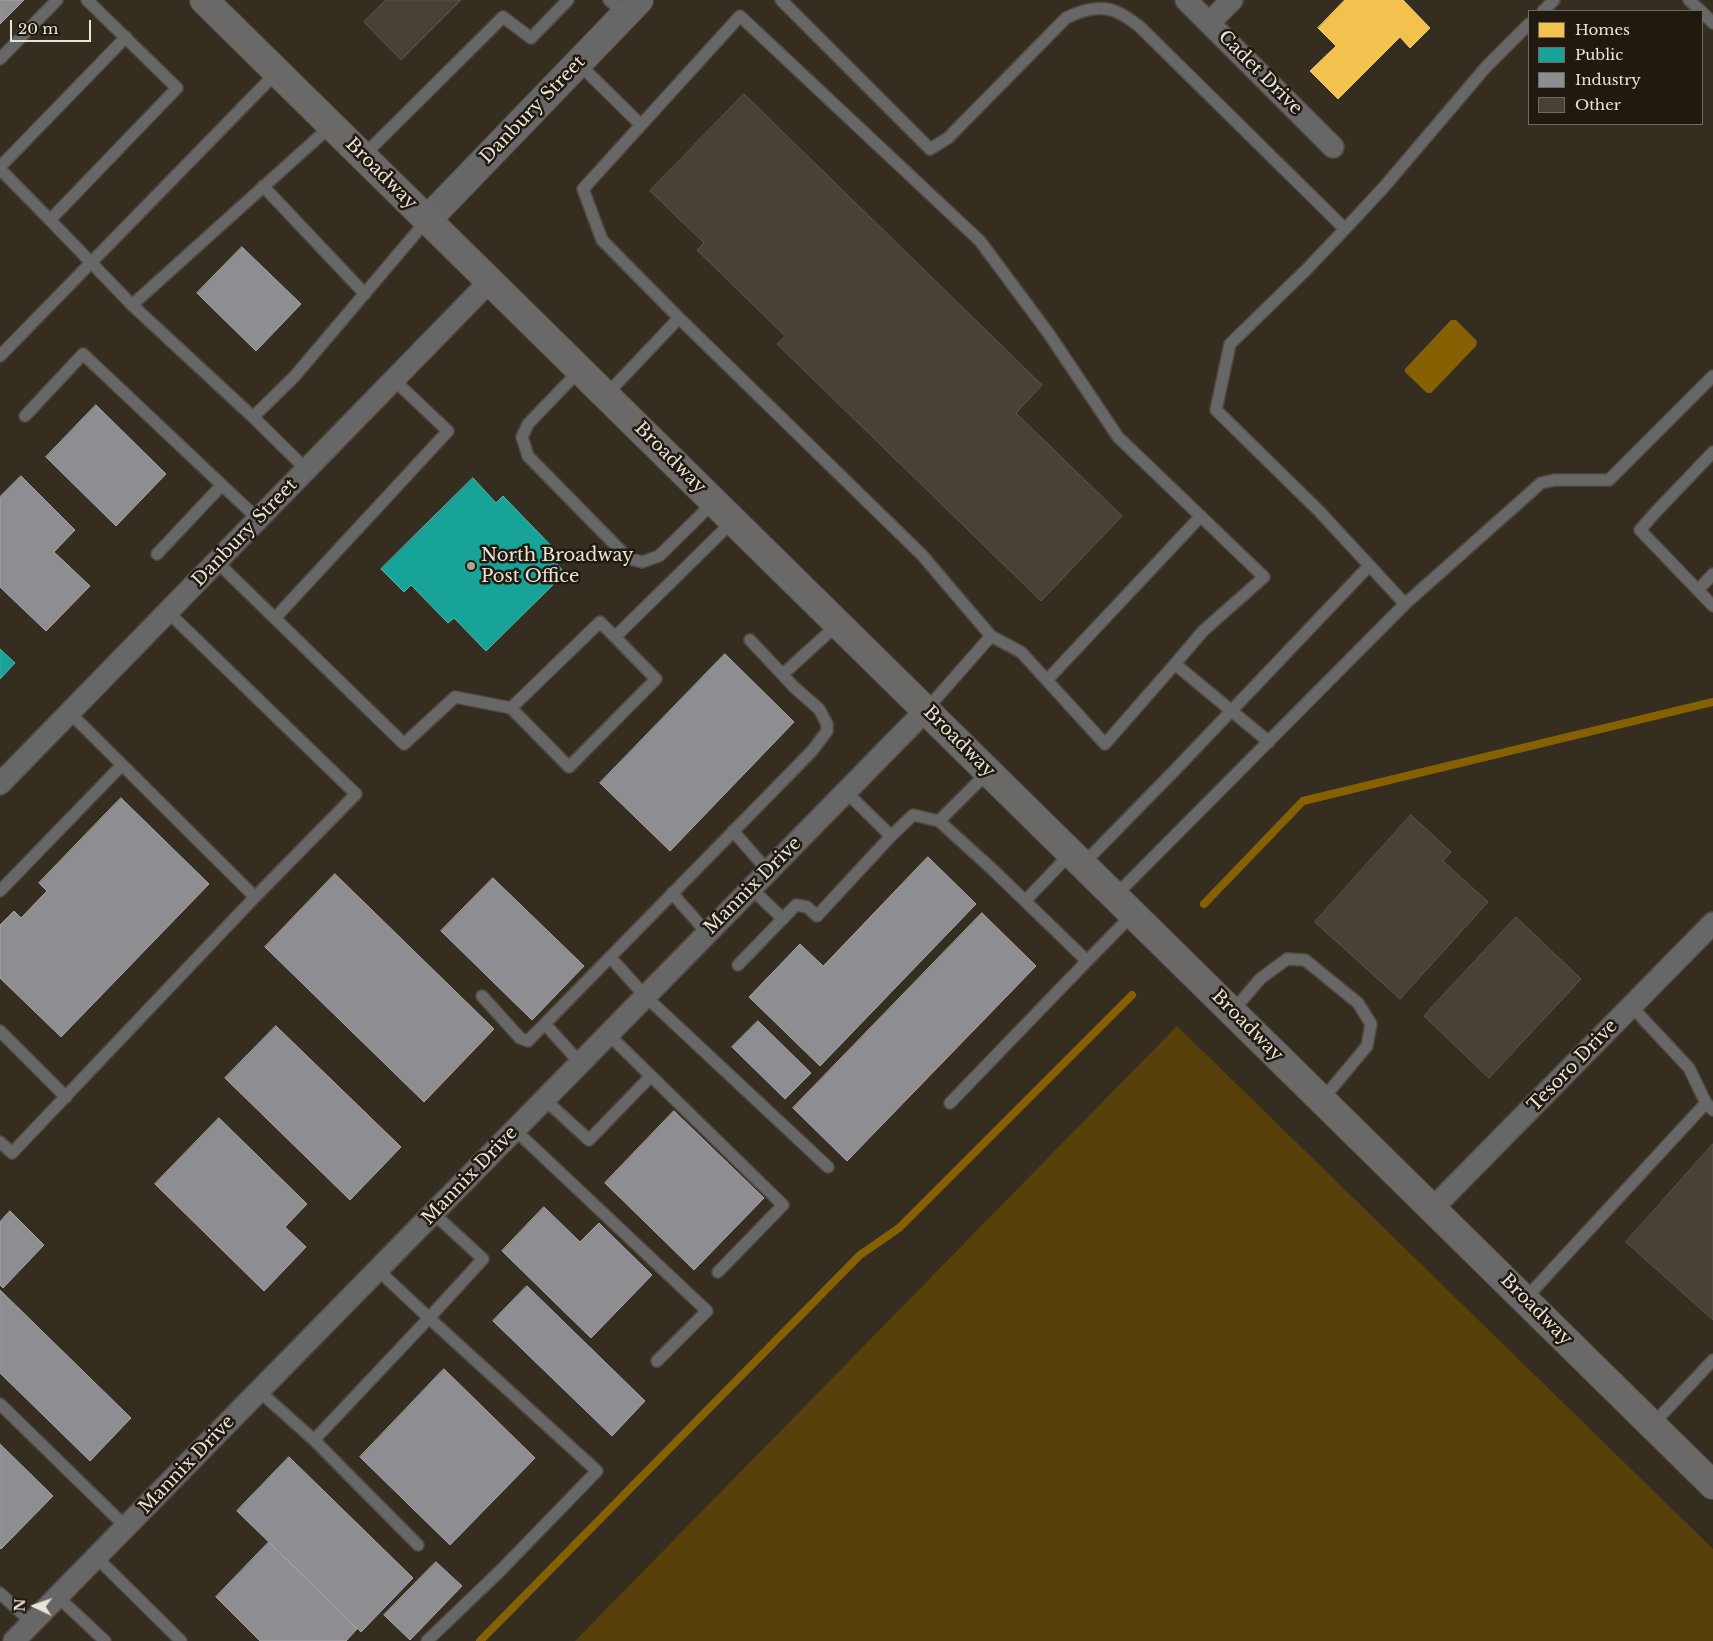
<!DOCTYPE html>
<style>
body{margin:0}
#map{position:relative;width:1713px;height:1641px;overflow:hidden;background:#352d20;font-family:"Libre Baskerville",serif}
canvas{display:block}
.legend{position:absolute;left:1528px;top:10px;width:175px;height:115px;box-sizing:border-box;background:#1f190f;border:1px solid #716a5e;margin:0;padding:6px 9px;list-style:none;font-size:15px;color:#ebe3d5}
.legend li{display:flex;align-items:center;gap:10px;height:25px}
.legend b{width:25px;border:1px solid #716a5e}
.north{position:absolute;left:10px;top:1581px;width:50px;height:50px;-webkit-text-stroke:4px #1f190f;paint-order:stroke;rotate:273deg;font-size:14px;font-weight:700;line-height:20px;text-align:center;color:#ebe3d5}
.north::after{content:'';display:block;margin:auto;width:18px;height:22px;background:#ebe3d5;clip-path:polygon(50% 0,100% 100%,50% 72%,0 100%)}
.scale{position:absolute;left:10px;top:20px;width:81px;height:22px;box-sizing:border-box;border:2px solid #ebe3d5;border-top:0;padding-left:6px;font-size:15px;line-height:18px;white-space:nowrap;color:#ebe3d5;-webkit-text-stroke:4px #1f190f;paint-order:stroke}
</style>
<div id="map">
<canvas width="1713" height="1641"></canvas>
<ul class="legend">
<li><b style="height:14px;background:#f2c14e"></b>Homes</li>
<li><b style="height:14px;background:#17a398"></b>Public</li>
<li><b style="height:14px;background:#8d8d92"></b>Industry</li>
<li><b style="height:14px;background:#484236"></b>Other</li>
</ul>
<div class="north">N</div>
<div class="scale">20 m</div>
</div>
<script>
const ctx = document.querySelector('canvas').getContext('2d');
ctx.lineJoin = 'round';
function fill(path, color) { ctx.fillStyle = color; ctx.fill(path, 'evenodd'); }
function strokePath(path, color, width, dash) { ctx.strokeStyle = color; ctx.lineWidth = width; ctx.lineCap = dash ? 'butt' : 'round'; ctx.setLineDash(dash || []); ctx.stroke(path); }
function drawText(font, color, halo, rows, align = 'center') {
  ctx.font = font + ' "Libre Baskerville",serif'; ctx.lineWidth = 5; ctx.setLineDash([]); ctx.textBaseline = 'middle'; ctx.strokeStyle = halo; ctx.fillStyle = color; for (const [text, x, y, turn = 0] of rows) {
    ctx.save(); ctx.translate(x, y); ctx.rotate((+turn || 0) * Math.PI / 180); ctx.textAlign = isNaN(turn) ? turn : align; if (halo) ctx.strokeText(text, 0, 0); ctx.fillText(text, 0, 0); ctx.restore();
  }
}
const green = new Path2D(`
 M1177,1026l536,523v92h-1138z`);
const water = new Path2D(`
 M1451,320h5l21,21 -1,5 -45,47h-4l-22,-21v-3z`);
const homes = new Path2D(`
 M1345,0h58l27,28 -20,20 -10,-11 -62,62 -28,-28 26,-25 -18,-18z`);
const public = new Path2D(`
 M473,478l23,25 7,-7 58,60 -6,6 10,11 -79,78 -32,-33 -6,5 -37,-38 -7,7 -23,-23z
 M0,649l15,14 -15,16z`);
const industry = new Path2D(`
 M0,0h24l-24,24z
 M242,247l59,57 -45,47 -59,-58z
 M96,405l70,69 -50,52 -70,-69z
 M21,476l54,54 -21,22 36,34 -44,45 -46,-44v-90z
 M725,654l69,68 -124,129 -70,-68z
 M121,798l88,86 -148,153 -61,-59v-53l14,-14 7,7 26,-27 -8,-8z
 M928,857l48,47 -156,162 -71,-69 51,-53 23,22z
 M335,874l159,155 -70,73 -159,-155z
 M493,878l91,88 -52,54 -91,-89z
 M982,913l54,53 -189,195 -54,-53z
 M758,1021l53,52 -26,26 -53,-52z
 M276,1026l125,121 -51,53 -125,-122z
 M674,1111l90,87 -70,72 -89,-87z
 M219,1118l88,86 -22,23 21,20 -42,44 -109,-107z
 M544,1207l36,35 19,-19 53,52 -61,63 -89,-87z
 M10,1211l34,34 -41,43 -3,-3v-63z
 M527,1286l118,115 -33,35 -119,-115z
 M0,1290l131,128 -41,43 -90,-88z
 M444,1369l91,89 -85,87 -90,-88z
 M0,1444l53,52 -52,53 -1,-1z
 M289,1457l124,121 -52,54 -124,-121z
 M269,1542l88,87 -11,12h-86l-44,-44z
 M436,1562l26,24 -52,54 -26,-25z`);
const stream = new Path2D(`
 M1204,904l99,-103 410,-99
 M480,1641l380,-386 39,-27 233,-233`);
const building = new Path2D(`
 M386,0h75l-60,60 -37,-38z
 M744,94l298,291 -26,28 106,103 -81,85 -264,-257 8,-8 -88,-86 7,-7 -54,-52z
 M1411,815l40,37 -8,9 45,41 -88,97 -85,-77z
 M1516,917l65,62 -92,99 -65,-62z
 M1713,1144v176l-87,-78z`);
const service = new Path2D(`
 M609,0l16,14
 M781,0l149,149 18,-11 118,-120c16,-8 36,-14 53,-5 7,3 14,9 20,13l206,203
 M1689,0l12,11
 M1543,11l11,-11
 M1702,12l11,11
 M0,59l57,-59
 M578,63l63,62 -58,64 19,51 77,78
 M641,125l99,-109 240,225 69,93 69,103 146,140 -61,54 -28,33
 M363,156l140,-139 28,21 37,-38
 M0,167l126,-130
 M0,169l50,51 127,-132 -90,-88
 M263,186l102,108
 M50,220l82,85 121,112 54,53
 M132,305l200,-180
 M0,356l277,-284
 M580,370l-52,54 -6,13 6,19 100,102 14,4 17,-6 55,-54
 M606,395l73,-77 243,237 69,81
 M25,416l58,-62 175,165
 M253,417l41,-40 133,-157
 M1713,452l-61,64 -12,14 73,76
 M157,554l65,-69
 M217,562l187,182 51,-47 56,11 58,59 87,-88 -41,-42
 M1698,590l15,-16
 M1405,604l-86,-93 -103,-101 14,-66 77,-75 38,-40 39,-42 102,-120 43,-43
 M168,612l188,182 -101,103
 M275,618l173,-187 -54,-51
 M783,674l55,-50
 M1047,680l154,-164
 M511,708l89,-86 15,15 118,-116
 M926,710l65,-74 30,16 84,92 70,-80 94,78
 M846,792l45,44
 M939,821l49,-49
 M733,831l35,40
 M1083,864l93,-95 193,-203
 M751,888l32,31
 M0,891l122,-126
 M672,893l35,40
 M1115,896l290,-292 136,-121 13,-3h55l104,-104
 M1025,901l46,-48
 M610,957l35,39 183,171
 M1087,961l46,-47
 M738,965l58,-60 11,2 10,9 74,-80 22,-21 26,6 52,47 96,93 -137,142
 M482,996l38,42 8,3 284,-290 15,-20v-7l-8,-15 -24,-21 -45,-48
 M1631,1006l58,62 17,35
 M1232,1012l28,-33 27,-20 18,1 53,43 13,21 -4,22 -45,54
 M545,1024l35,39
 M0,1031l66,66
 M608,1034l175,171 -65,67
 M544,1099l45,41 62,-64
 M515,1130l192,181 -50,50
 M0,1142l12,11 243,-256 -185,-184
 M1525,1299l181,-196 7,7
 M259,1391l55,49 115,-122 -51,-48
 M0,1404l126,123
 M1652,1425l61,-65
 M314,1440l104,105
 M96,1557l85,84
 M0,1593l32,30
 M58,1597l47,44
 M427,1641l74,-71 96,-99 -168,-153 54,-59 -50,-46`);
const minor = new Path2D(`
 M1186,0l147,147
 M1209,23l23,-23
 M0,784l490,-503
 M1433,1208l280,-285
 M14,1641l912,-931`);
const tertiary = new Path2D(`
 M427,220l212,-220`);
const secondary = new Path2D(`
 M204,0l1509,1485`);
const markers = [
 [471,566,5,"#aba396"]
];
const streetNames = [
 ["Cadet Drive",1260,73,45],
 ["Danbury Street",533,110,-46],
 ["Broadway",381,174,45],
 ["Broadway",670,458,45],
 ["Danbury Street",245,533,-46],
 ["Broadway",959,742,45],
 ["Mannix Drive",753,886,-45],
 ["Broadway",1247,1026,45],
 ["Tesoro Drive",1573,1066,-46],
 ["Mannix Drive",470,1176,-46],
 ["Broadway",1536,1310,45],
 ["Mannix Drive",187,1465,-46]
];
const poiNames = [
 ["North Broadway",481,556],
 ["Post Office",481,577]
];
fill(green, '#58400a');
fill(water, '#866104');
fill(homes, '#f2c14e');
strokePath(homes, '#f0cb76', 1);
fill(public, '#17a398');
strokePath(public, '#57b6aa', 1);
fill(industry, '#8d8d92');
strokePath(industry, '#a9a7a6', 1);
strokePath(stream, '#866104', 8);
fill(building, '#484236');
strokePath(building, '#5d564b', 1);
strokePath(service, '#50493f', 14);
strokePath(minor, '#50493f', 24);
strokePath(tertiary, '#50493f', 30);
strokePath(secondary, '#50493f', 30);
strokePath(service, '#686768', 11);
strokePath(minor, '#686768', 21);
strokePath(tertiary, '#686768', 28);
strokePath(secondary, '#6b6968', 28);
for (const [x, y, r, color] of markers) { const dot = new Path2D(); dot.arc(x, y, r, 0, 2 * Math.PI); ctx.fillStyle = color; ctx.fill(dot); strokePath(dot, '#1f190f', 2); }
drawText('18px', '#ebe3d5', '#1f190f', streetNames);
drawText('18px', '#ebe3d5', '#1f190f', poiNames, 'left');
</script>
